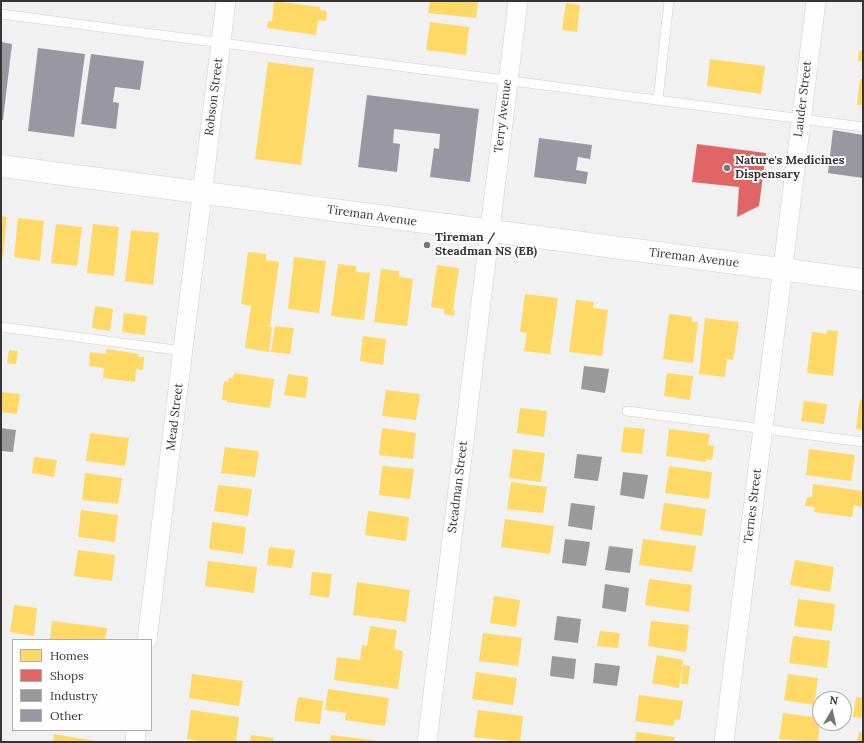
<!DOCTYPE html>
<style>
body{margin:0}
#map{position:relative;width:864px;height:743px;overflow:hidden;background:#f1f1f2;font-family:Lora,serif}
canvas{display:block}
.frame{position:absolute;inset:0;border:2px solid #353536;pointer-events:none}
.legend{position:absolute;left:12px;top:639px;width:140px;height:92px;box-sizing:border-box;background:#fefeff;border:1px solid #aeaeaf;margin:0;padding:5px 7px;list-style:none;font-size:12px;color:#353536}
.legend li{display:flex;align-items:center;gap:8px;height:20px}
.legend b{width:20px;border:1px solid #aeaeaf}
.north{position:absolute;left:812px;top:691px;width:40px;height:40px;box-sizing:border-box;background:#fefeff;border:1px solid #aeaeaf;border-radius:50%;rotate:9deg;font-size:11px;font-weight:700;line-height:16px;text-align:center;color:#353536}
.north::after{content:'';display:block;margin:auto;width:14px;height:18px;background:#777778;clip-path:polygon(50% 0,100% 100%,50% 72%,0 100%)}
</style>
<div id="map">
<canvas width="864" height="743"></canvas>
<div class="frame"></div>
<ul class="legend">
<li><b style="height:11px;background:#ffd966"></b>Homes</li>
<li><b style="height:11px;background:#e06666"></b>Shops</li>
<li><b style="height:11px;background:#999"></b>Industry</li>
<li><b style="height:11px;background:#9897a2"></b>Other</li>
</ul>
<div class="north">N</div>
</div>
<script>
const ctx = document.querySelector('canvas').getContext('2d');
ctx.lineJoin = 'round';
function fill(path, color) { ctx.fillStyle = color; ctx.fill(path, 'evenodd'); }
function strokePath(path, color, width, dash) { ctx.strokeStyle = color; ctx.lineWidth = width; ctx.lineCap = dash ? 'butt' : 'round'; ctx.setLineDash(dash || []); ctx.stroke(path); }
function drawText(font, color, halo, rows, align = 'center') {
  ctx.font = font + ' Lora,serif'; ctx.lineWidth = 4; ctx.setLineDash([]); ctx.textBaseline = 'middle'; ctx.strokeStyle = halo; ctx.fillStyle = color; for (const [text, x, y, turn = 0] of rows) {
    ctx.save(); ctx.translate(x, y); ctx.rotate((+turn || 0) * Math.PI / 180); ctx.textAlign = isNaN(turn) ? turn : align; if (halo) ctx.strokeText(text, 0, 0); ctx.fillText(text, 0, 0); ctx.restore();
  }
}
const homes = new Path2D(`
 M274,1l46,6v3l7,1 -1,10 -8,-1 -2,15 -49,-7 1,-7 4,1z
 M430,1h48l-2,17 -48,-5z
 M566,3l14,2 -3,27 -15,-2z
 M430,22l39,5 -3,28 -40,-5z
 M859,51h4v19l-2,-1 1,-8h-4z
 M710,59l55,7 -4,28 -54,-8z
 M268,62l46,6 -13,97 -46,-6z
 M860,79h3v26h-6z
 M1,216l6,1 -4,40 -2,-1z
 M18,218l26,3 -4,40 -26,-4z
 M56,224l26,3 -5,39 -26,-3z
 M93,224l26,3 -5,49 -27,-3z
 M131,230l28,3 -6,52 -28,-4z
 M248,252l18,2v6l13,2 -9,64 -16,-2 18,3 -3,25 -24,-4 6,-42 -10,-2z
 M294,257l32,4 -7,52 -31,-4z
 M338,264l18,2v6l14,1 -6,47 -33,-4z
 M437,265l22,3 -6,42h2l-1,6 -10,-2v-5l-13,-2z
 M381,269l18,2v6l14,2 -6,47 -33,-4z
 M525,294l33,4 -8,56 -26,-3 3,-18 -7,-1z
 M576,300l18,2 -1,6 15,2 -6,46 -33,-4z
 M95,306l18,3 -3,22 -18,-3z
 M124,313l23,3 -2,19 -23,-3z
 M669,314l23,3v5h6l-5,41 -30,-4z
 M705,318l34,4 -6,38 -6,-1 -2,18 -26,-3z
 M275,326l19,2 -4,26 -19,-2z
 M827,330l11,1 -5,45 -26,-3 5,-41 15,2z
 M363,336l23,3 -3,26 -23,-4z
 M106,349l33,5 -1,3h6l-1,13 -7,-1 -1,13 -32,-4 1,-10 -15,-2 1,-14 16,2z
 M9,350l9,1 -2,13 -9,-1z
 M234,373l40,6 -4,29 -43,-6v-2h-5l2,-19 4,1 1,-4h4z
 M667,373l26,3 -3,24 -26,-4z
 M288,374l20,3 -2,21 -22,-3z
 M386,390l34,4 -4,26 -34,-4z
 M1,392l19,2 -3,20 -16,-2z
 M860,399l3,1v30l-7,-1z
 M804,401l23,3 -3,20 -23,-3z
 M520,408l27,3 -3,26 -27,-4z
 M624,427l21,2 -3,25 -21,-2z
 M382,428l34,5 -3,26 -34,-4z
 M669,429l41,5 -2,11 6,1 -2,14 -6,-1v3l-40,-6z
 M90,433l39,5 -4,28 -39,-5z
 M225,447l34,4 -4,26 -34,-4z
 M513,449l32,4 -4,29 -32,-4z
 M809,449l46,6 -4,26 -45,-6z
 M34,457l23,3 -3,17 -22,-4z
 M382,466l32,3 -4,30 -31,-4z
 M669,466l43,6 -3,27 -44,-6z
 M85,473l37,5 -4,26 -36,-4z
 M511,482l36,5 -4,26 -36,-4z
 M813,484l50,7 -1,16 -8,-2 -2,12 -38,-5 1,-5 -10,-1 2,-9h5z
 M218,485l34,4 -4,27 -34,-5z
 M664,503l42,6 -4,27 -42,-6z
 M81,510l37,5 -3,27 -37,-5z
 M368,511l41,6 -3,24 -41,-6z
 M505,519l49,7 -4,28 -49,-7z
 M212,522l34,5 -3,27 -34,-5z
 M643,539l53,7 -4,26 -53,-7z
 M269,547l26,3 -3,18 -25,-3z
 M78,550l37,5 -3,26 -38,-5z
 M795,560l39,7 -4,25 -40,-7z
 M208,561l49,6 -3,26 -49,-7z
 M312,572l20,2 -3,24 -19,-3z
 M649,579l43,6 -3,27 -44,-7z
 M357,582l53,8 -4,32 -53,-7z
 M494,596l26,4 -4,27 -26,-4z
 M798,599l37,5 -3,27 -38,-5z
 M14,605l23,3 -3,28 -24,-4z
 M52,621l55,7 -2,12h-55z
 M651,621l38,4 -3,27 -38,-6z
 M370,626l27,4 -3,19 9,2 -5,38 -64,-9 3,-23 23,3 2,-15 5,1z
 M600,631l20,2 -2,15 -21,-2z
 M483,633l39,5 -4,28 -39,-5z
 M793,636l37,5 -3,27 -38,-5z
 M657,655l26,5 -4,28 -27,-5z
 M683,665l7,1 -2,18h-7z
 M476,672l41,6 -4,27 -41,-6z
 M192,674l51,7 -4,25 -50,-8z
 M788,674l30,4 -4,27 -30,-5z
 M328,689l61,9 -4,28 -40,-6 1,-7 -21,-3z
 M639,695l44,6 -3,19 -5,-1 -2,7 -38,-5z
 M298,697l25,4 -3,23 -26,-3z
 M856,697l7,1v20l-10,-1z
 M191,710l48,7 -3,25h-29l-20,-3z
 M478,710l45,6 -3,26 -46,-5z
 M783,713l37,5 -2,24 -39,-3z
 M636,732l39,5 -1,5h-39z
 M859,732l4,1v9h-6z
 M54,734l41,7v1h-42z
 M251,735l22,3v4h-23z
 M331,735l48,6v1h-49z`);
const shops = new Path2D(`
 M697,144l69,9 -7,53 -22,11 2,-30 -47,-5z`);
const industry = new Path2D(`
 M584,366l25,3 -4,24 -24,-4z
 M1,428l15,2 -3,22 -12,-1z
 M577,454l25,3 -4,24 -24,-3z
 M623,472l25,3 -4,24 -24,-4z
 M571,503l24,3 -3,24 -24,-4z
 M565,539l25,3 -4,24 -24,-3z
 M609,546l24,3 -3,24 -25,-3z
 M605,584l24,4 -3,24 -24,-4z
 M557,616l24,3 -3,24 -24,-3z
 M552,656l24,3 -2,20 -24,-3z
 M595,663l25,3 -3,20 -24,-3z`);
const building = new Path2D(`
 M1,42l11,2 -9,76h-2z
 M38,48l47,6 -11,83 -46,-6z
 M91,54l53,7 -4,29 -25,-3 -2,15 6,1 -3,26 -35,-5z
 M367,95l112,14 -9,73 -40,-5 4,-29 5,1 1,-15 -46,-5 -1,14 7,1 -3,28 -39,-5z
 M833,130l30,5v43l-35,-5z
 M539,138l53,7 -2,14 -12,-2 -2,13 12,2 -2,12 -52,-7z`);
const service = new Path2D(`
 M1,14l862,113
 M658,99l11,-98
 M1,327l182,24
 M627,411l236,31`);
const minor = new Path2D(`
 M147,640l79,-639
 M135,742l1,-12
 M427,742l91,-741
 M724,742l92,-741`);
const tertiary = new Path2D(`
 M1,166l862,114`);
const markers = [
 [727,168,4,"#777778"],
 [427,245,4,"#777778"]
];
const streetNames = [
 ["Robson Street",214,97,-83],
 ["Lauder Street",803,99,-83],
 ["Terry Avenue",503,116,-83],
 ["Tireman Avenue",372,216,8],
 ["Tireman Avenue",694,258,7],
 ["Mead Street",175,417,-83],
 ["Steadman Street",458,487,-83],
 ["Ternes Street",753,506,-83]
];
const poiNames = [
 ["Nature's Medicines",735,161],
 ["Dispensary",735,175],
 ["Tireman /",435,238],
 ["Steadman NS (EB)",435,252]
];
fill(homes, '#ffd966');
fill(shops, '#e06666');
fill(industry, '#999');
fill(building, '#9897a2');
strokePath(service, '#cfcfd0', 10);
strokePath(minor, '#cfcfd0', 20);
strokePath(tertiary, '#cfcfd0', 23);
strokePath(service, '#fdfdfd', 9);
strokePath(minor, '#fdfdfd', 19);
strokePath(tertiary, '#fdfdfd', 22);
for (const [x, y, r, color] of markers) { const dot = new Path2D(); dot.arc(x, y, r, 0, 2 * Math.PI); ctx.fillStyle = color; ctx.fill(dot); strokePath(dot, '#fefeff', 1.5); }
drawText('12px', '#353536', '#fefeff', streetNames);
drawText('bold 12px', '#353536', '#fefeff', poiNames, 'left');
</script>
